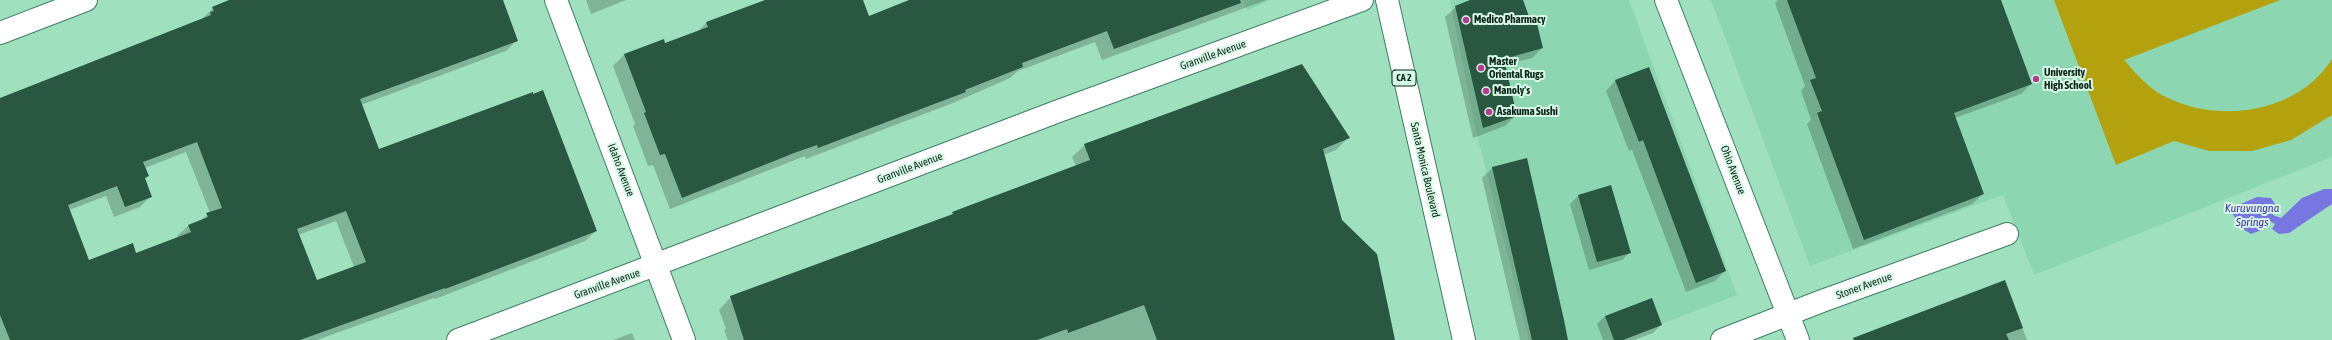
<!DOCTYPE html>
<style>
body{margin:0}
canvas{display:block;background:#9fe1be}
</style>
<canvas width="2332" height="340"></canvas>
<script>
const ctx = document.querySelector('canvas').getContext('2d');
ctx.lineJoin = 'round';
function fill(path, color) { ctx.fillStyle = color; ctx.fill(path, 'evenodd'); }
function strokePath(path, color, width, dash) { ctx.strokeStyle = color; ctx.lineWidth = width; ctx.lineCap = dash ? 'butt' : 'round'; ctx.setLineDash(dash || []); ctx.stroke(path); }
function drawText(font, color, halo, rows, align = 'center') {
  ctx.font = font + ' "Asap Condensed",sans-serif'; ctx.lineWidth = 4; ctx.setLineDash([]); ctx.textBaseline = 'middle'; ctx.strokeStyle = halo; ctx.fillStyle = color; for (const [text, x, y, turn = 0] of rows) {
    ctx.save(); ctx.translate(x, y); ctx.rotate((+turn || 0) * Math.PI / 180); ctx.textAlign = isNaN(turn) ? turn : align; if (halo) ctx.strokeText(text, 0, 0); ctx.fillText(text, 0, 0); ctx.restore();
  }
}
const built = new Path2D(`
 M1244,0h26l-23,11z
 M1450,0h179l108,295 -117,45h-91l-53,-209z
 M1711,0h621v157l-298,118 -31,-80 -193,71z`);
const green = new Path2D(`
 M2054,0h226l-156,60c12,14 26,30 44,38 53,26 131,14 164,-39v56l-41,25 -39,11h-43l-35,-10 -58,24z`);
const water = new Path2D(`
 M2324,189h8v15l-43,29 -10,1 -7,-5 3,-5 -7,-4 -9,11 -8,3 -8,-5 -14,-20 28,-12 14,1 4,6 -2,11 8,3 21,-20z`);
const shadow = new Path2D(`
 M234,0h268l15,40 -11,11 -145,54 18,45 217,81 -11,10 -150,58 -1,-1 -117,42h-317v-240l202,-81 11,-11zM186,152l24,61 -10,8 -12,5 -11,10 1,2 -42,16 -48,7 -19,-51 37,-14 8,21 26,-10 11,-11 -7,-17 4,-3 -3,-8zM336,221l18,46 -37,15 -19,-47z
 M586,0h40l-35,14z
 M767,0h95l7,17 43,-17h355l-165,60 -7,-18 -77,29 -8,7 -57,25 -147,56 -1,-3 -135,53 -17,-44 -5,1 -15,-40 2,-2 -22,-58 11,-11 39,-15 2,4 32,-12 9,-9z
 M1475,0h47l20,48 -10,10 -28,7 12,50 -11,11 -32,12 -28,-121 11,-10z
 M1778,0h222l31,84 -10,10 -66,24 28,76 -11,10 -119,45 -46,-125 4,-4 -10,-29 4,-5 -30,-83z
 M1616,80l109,191 -10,10 -29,11 -54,-142 -3,1 -23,-60z
 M1349,137l-13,13 -13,5 18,65 53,120h-666l-4,-10 2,-1 -7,-19 12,-13 218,-80 4,-4 123,-47 -4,-9 13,-12z
 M1493,167l74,173h-47l-38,-162z
 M1578,196l52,56 -8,8 -33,10 -19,-66z
 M2005,282l22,58h-174l2,-2z
 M1605,316l56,9 -8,8 -19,7h-31l-6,-16z
 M632,333l3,7h-22z`);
const building = new Path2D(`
 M229,0h274l15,41 -158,58 19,50 154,-57v2l10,-4 54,141 -152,58v-1l-145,52h-290l-10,-25v-217l211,-83 -1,-3 4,-1 -2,-4zM197,142l25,66 -16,5 2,4 -20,8 3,7 -55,21 -3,-10 -44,17 -21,-55 49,-19 8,21 27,-10 -7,-19 4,-2 -6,-14zM346,211l20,51 -49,18 -20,-51z
 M765,0h98l6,16 40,-16h331l1,3 -127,46 -7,-18 -85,32 1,4 -58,23 1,2 -148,56 -1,-3 -23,8 -112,45 -17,-44 -5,1 -16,-42 2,-1 -22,-58 40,-15 1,4 43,-16 -2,-5z
 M1470,0h53l8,22 5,-2 7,28 -39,11 13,57 -34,12 -28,-122z
 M1787,0h214l31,84 -78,29 30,81 -120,46 -47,-127 5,-2 -12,-31 6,-2z
 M1302,64l48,74 -27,11 19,71 35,34 18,86h-238l-13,-35 -76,28 -1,-4 -30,11h-293l-14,-44 223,-82 -1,-2 138,-52 -6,-16z
 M1649,67l77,204 -30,12 -53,-143 -4,2 -24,-62z
 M1527,158l37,162 4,20h-36l-40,-173z
 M1611,185l20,68 -34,9 -19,-67z
 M2005,280l18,48 -17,6 3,6h-155l-1,-2z
 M1652,298l10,27 -39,15h-9l-9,-24z`);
const minor = new Path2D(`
 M556,0l128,340
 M1666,0l132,340
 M0,33l86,-33
 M458,340l598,-228 306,-112
 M1722,340l100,-39 185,-67`);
const major = new Path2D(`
 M1387,0l77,340`);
const markers = [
 [1466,20,4,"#b33b90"],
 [1481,68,4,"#b33b90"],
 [2036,79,4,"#b33b90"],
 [1486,91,4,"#b33b90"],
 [1489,112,4,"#b33b90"]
];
const shields = [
 [1404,78,24]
];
const shieldNames = [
 ["CA 2",1404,78]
];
const poiNames = [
 ["Medico Pharmacy",1474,20],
 ["Master",1489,62],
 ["Oriental Rugs",1489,75],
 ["University",2044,73],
 ["High School",2044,86],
 ["Manoly's",1494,91],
 ["Asakuma Sushi",1497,112]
];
const streetNames = [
 ["Granville Avenue",1213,55,-20],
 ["Granville Avenue",910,168,-21],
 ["Idaho Avenue",621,170,69],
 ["Santa Monica Boulevard",1425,170,77],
 ["Ohio Avenue",1733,170,69],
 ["Granville Avenue",607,284,-20],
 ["Stoner Avenue",1864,286,-20]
];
const waterNames = [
 ["Kuruvungna",2252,208],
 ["Springs",2252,222]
];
fill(built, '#8cd7b1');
fill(green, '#b3a10d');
fill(water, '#7877e2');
fill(shadow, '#0003');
fill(building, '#295741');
strokePath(minor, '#3e7e60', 24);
strokePath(major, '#3e7e60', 24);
strokePath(minor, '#fff', 22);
strokePath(major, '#fff', 22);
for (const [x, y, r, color] of markers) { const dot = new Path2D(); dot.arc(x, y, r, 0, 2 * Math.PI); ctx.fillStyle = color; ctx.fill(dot); strokePath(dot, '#d9f9e7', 1.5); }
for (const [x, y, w] of shields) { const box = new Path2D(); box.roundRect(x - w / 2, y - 8, w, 16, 3); ctx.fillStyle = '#d9f9e7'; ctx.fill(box); strokePath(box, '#092418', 1); }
drawText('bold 10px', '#092418', null, shieldNames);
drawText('bold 11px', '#092418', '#d9f9e7', poiNames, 'left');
drawText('11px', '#092418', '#d9f9e7', streetNames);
drawText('italic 12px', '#412ead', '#d9f9e7', waterNames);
</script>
